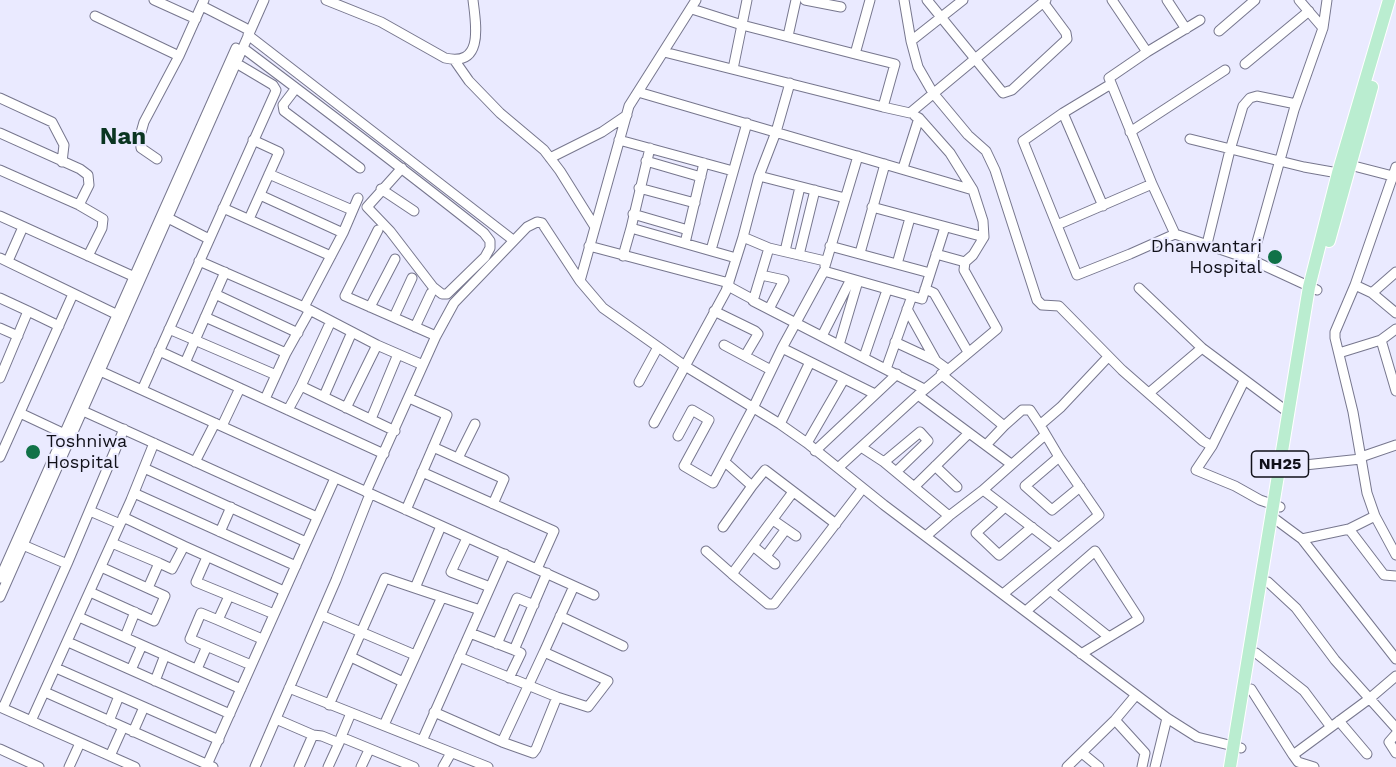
<!DOCTYPE html>
<style>
body{margin:0}
canvas{display:block;background:#eaeaff}
</style>
<canvas width="1396" height="767"></canvas>
<script>
const ctx = document.querySelector('canvas').getContext('2d');
ctx.lineJoin = 'round';
function strokePath(path, color, width, dash) { ctx.strokeStyle = color; ctx.lineWidth = width; ctx.lineCap = dash ? 'butt' : 'round'; ctx.setLineDash(dash || []); ctx.stroke(path); }
function drawText(font, color, halo, rows, align = 'center') {
  ctx.font = font + ' "Work Sans",sans-serif'; ctx.lineWidth = 4.5; ctx.setLineDash([]); ctx.textBaseline = 'middle'; ctx.strokeStyle = halo; ctx.fillStyle = color; for (const [text, x, y, turn = 0] of rows) {
    ctx.save(); ctx.translate(x, y); ctx.rotate((+turn || 0) * Math.PI / 180); ctx.textAlign = isNaN(turn) ? turn : align; if (halo) ctx.strokeText(text, 0, 0); ctx.fillText(text, 0, 0); ctx.restore();
  }
}
const minor = new Path2D(`
 M154,0l42,19
 M326,0l55,22 64,36c39,9 31,-33 28,-58
 M696,0l-67,106 -49,175 23,27 82,58 95,58 27,19 77,62 283,213 30,19 44,11
 M805,0l36,7
 M870,0l-15,54 40,10 -12,43 27,6 136,-113
 M904,0l7,41
 M927,0l76,93 9,-3 55,-51 -1,-6 -23,-31
 M963,0l-52,41 7,26 15,26 35,42 18,16 9,19 42,130 5,5 17,1 63,64 81,71 9,5 -16,24 39,16 25,14 20,7
 M1112,0l35,52 -38,26 43,106
 M1167,0l19,29
 M1299,0l24,28
 M202,6l43,22
 M692,9l50,16 113,29
 M95,16l84,40
 M1219,31l36,-31
 M248,35l265,205
 M788,36l8,-36
 M243,48c81,61 162,122 241,185l6,8v7l-5,9 -38,37h-5l-9,-7 -43,-56 -23,-24 35,-39
 M664,52l219,55
 M1147,52l53,-32
 M455,61l14,20 31,32 44,37 16,21 35,56
 M1245,64l64,-53
 M733,69l14,-69
 M790,83l-14,49 -17,44 -16,61 26,11 56,13
 M296,88l-13,17 1,6 76,57
 M638,92l335,98 10,31 1,16 -11,18 -8,7 -1,8 33,59 -79,66
 M0,98l52,24 12,23 -2,17
 M1063,113l-40,28 54,134 53,-21 45,-20
 M919,118l31,35 23,37
 M1130,132l95,-62
 M0,133l80,36 8,6 1,10 -10,20
 M1190,139l114,28 34,6
 M619,140l114,31
 M650,148l-19,80 105,30
 M550,158l52,-26 25,-17
 M157,159l-16,-11 -1,-12 4,-14 35,-66 25,-56
 M646,161l55,16
 M1346,164l50,13
 M1396,167l-41,118 17,8 24,20
 M903,168l16,-50 -4,-2
 M0,170l79,35 24,14 -1,9 -14,28
 M269,174l83,36
 M759,176l86,22
 M639,188l56,15
 M381,189l33,22
 M260,195l83,38
 M1103,206l-40,-93 48,-29
 M872,207l112,30
 M223,208l108,48
 M633,214l55,16
 M0,216l137,62
 M168,218l41,21
 M249,219l30,-67 -26,-12
 M1057,225l95,-41 23,50 77,26
 M378,230l-33,66 91,40
 M685,243l19,-80
 M1207,244l23,-94 13,-44 7,-8 7,-2 39,8
 M589,246l140,37
 M830,246l100,27
 M769,248l-16,53 171,88
 M711,250l36,-127
 M785,251l15,-64
 M860,253l25,-89
 M936,254l29,8
 M799,255l16,-65
 M623,256l8,-28
 M0,258l122,59
 M8,261l15,-34
 M199,261l105,46 73,38 46,20
 M897,264l13,-46
 M825,266l33,-110
 M761,275l23,5 -15,29
 M1355,285l-20,47v6l18,74 14,81 8,23 21,39
 M728,286l24,13
 M1139,288l63,60 87,65
 M925,289l9,4 34,59
 M1317,290l-65,-30 42,-150 29,-82 4,-28
 M1372,293l24,-21
 M215,294l83,39
 M0,298l28,13
 M304,307l39,-74 15,-35
 M370,307l25,-48
 M907,309l29,52
 M714,311l41,20 3,3 -13,22
 M205,317l81,36
 M394,317l18,-39
 M415,327l16,-34
 M0,328l18,8
 M169,329l107,46
 M822,336l29,-57
 M1381,340l15,-11
 M895,342l41,19 11,8
 M724,345l47,25
 M839,345l19,-64
 M782,348l93,46
 M159,351l225,103
 M1339,353l42,-13 15,51
 M864,357l23,-67
 M185,363l40,-91
 M886,369l26,-73
 M100,371l494,224
 M941,374l63,52 -18,19
 M0,378l28,-67 31,15
 M639,382l19,-35
 M301,386l30,-65
 M142,390l133,-297 1,-3 -3,-5 -37,-22
 M1149,393l53,-45
 M324,396l28,-64
 M265,399l21,-46 24,-43
 M346,408l31,-63
 M288,410l13,-24 94,45
 M83,411l234,106
 M20,413l49,23
 M371,419l27,-65
 M654,423l72,-132 17,-54
 M780,424l30,-62
 M222,426l18,-38
 M1004,426l18,-16h8l10,15
 M678,436l14,-26 17,10 -25,46 29,17 40,-75 29,-60 42,-77 98,28 23,-72
 M807,443l37,-64
 M1212,446l32,-65
 M433,447l71,32 -11,25
 M861,447l57,-52 93,69
 M815,451l82,-77
 M0,457l73,-163
 M1059,457l-34,29 27,24 28,-23
 M1361,457l35,-12
 M458,458l17,-34
 M195,462l20,-39
 M725,462l27,24
 M884,462l36,-30 8,9 -32,31
 M935,466l22,21
 M1286,467l75,-8
 M144,468l162,74
 M838,468l23,-21 23,15 65,54
 M422,472l132,59 -17,38
 M914,487l55,-54
 M983,490l62,-55
 M366,492l70,-156 18,-33 73,-76 10,-5 5,1 38,58
 M793,492l-61,82 36,30h6l89,-116
 M134,493l162,73
 M1005,507l-29,26 23,22 33,-28
 M406,510l41,-95 -38,-17
 M90,511l30,13
 M1271,516l31,23 94,120
 M123,517l61,29 -12,23 -13,-6
 M773,520l23,16
 M723,527l29,-41 13,-16 71,54
 M1349,529l26,-13
 M220,532l11,-25
 M926,536l23,-20 34,-26 76,58
 M467,538l-16,34 39,15
 M1302,539l47,-10 35,46 12,1
 M112,543l47,20 -11,25
 M184,546l100,45
 M753,546l22,18
 M706,551l26,23
 M766,556l20,-27
 M207,557l-11,25 78,32
 M67,564l57,-135
 M0,578l236,-530
 M1268,582l28,26 39,52 61,68
 M415,588l26,-62
 M1050,590l59,47
 M90,592l64,29 11,-25 -64,-29
 M1003,594l96,-79 -40,-58 -19,-32 21,-18 47,-50
 M229,596l-11,24 44,19
 M0,597l264,-597
 M1026,611l69,-60 44,68 -58,35
 M321,615l94,40
 M560,616l63,30
 M79,617l162,72
 M218,620l-17,-7 -11,26 61,26
 M470,633l44,17 33,-77
 M125,637l10,-25
 M68,642l162,72
 M497,644l20,-46 17,7
 M1256,653l48,38 27,36
 M351,657l52,25
 M459,657l98,40 31,10 20,-26 -64,-29 30,-66
 M56,668l163,72
 M197,669l10,-23
 M131,670l11,-25
 M509,678l12,-25 -7,-3
 M155,681l10,-26
 M289,688l199,79
 M1251,689l42,66
 M45,692l168,75
 M329,705l56,-127 95,32
 M0,707l135,60
 M3,708l64,-144 -44,-19
 M434,712l68,30 31,11 3,-4 21,-52
 M276,719l37,16 9,1 17,7 -11,24
 M1115,720l30,33 -3,14
 M31,721l100,-221 23,-57
 M109,721l10,-25
 M1339,721l28,33
 M384,725l57,-126
 M133,732l11,-25
 M1396,734l-7,8 7,11
 M341,737l10,-24
 M422,741l83,-187
 M502,742l42,-90
 M339,743l2,-6 73,30
 M0,749l39,18
 M1082,753l17,14
 M110,756l13,-29
 M69,767l11,-24
 M206,767l129,-289
 M255,767l81,-187 34,-86
 M299,767l14,-32
 M361,767l8,-17
 M443,767l8,-14
 M1067,767l48,-47 21,-25
 M1155,767l12,-49
 M1314,767l-16,-5 -5,-7 76,-56 27,-23`);
const major = new Path2D(`
 M1329,241l43,-154
 M1230,767l79,-480 29,-114 51,-173`);
const markers = [
 [1275,257,8,"#117248"],
 [33,452,8,"#117248"]
];
const shields = [
 [1280,464,57]
];
const shieldNames = [
 ["NH25",1280,464]
];
const poiNames = [
 ["Dhanwantari",1262,247],
 ["Hospital",1262,268],
 ["Toshniwa",46,442,"left"],
 ["Hospital",46,463,"left"]
];
const districtNames = [
 ["Nan",123,137]
];
strokePath(minor, '#77778e', 11);
strokePath(major, '#fff', 14);
strokePath(minor, '#fff', 9);
strokePath(major, '#baedd0', 12);
for (const [x, y, r, color] of markers) { const dot = new Path2D(); dot.arc(x, y, r, 0, 2 * Math.PI); ctx.fillStyle = color; ctx.fill(dot); strokePath(dot, '#eaeaff', 2); }
for (const [x, y, w] of shields) { const box = new Path2D(); box.roundRect(x - w / 2, y - 13, w, 26, 4.5); ctx.fillStyle = '#eaeaff'; ctx.fill(box); strokePath(box, '#11111a', 1.5); }
drawText('bold 16px', '#11111a', null, shieldNames);
drawText('18px', '#11111a', '#eaeaff', poiNames, 'right');
drawText('bold 24px', '#0a3521', '#eaeaff', districtNames);
</script>
